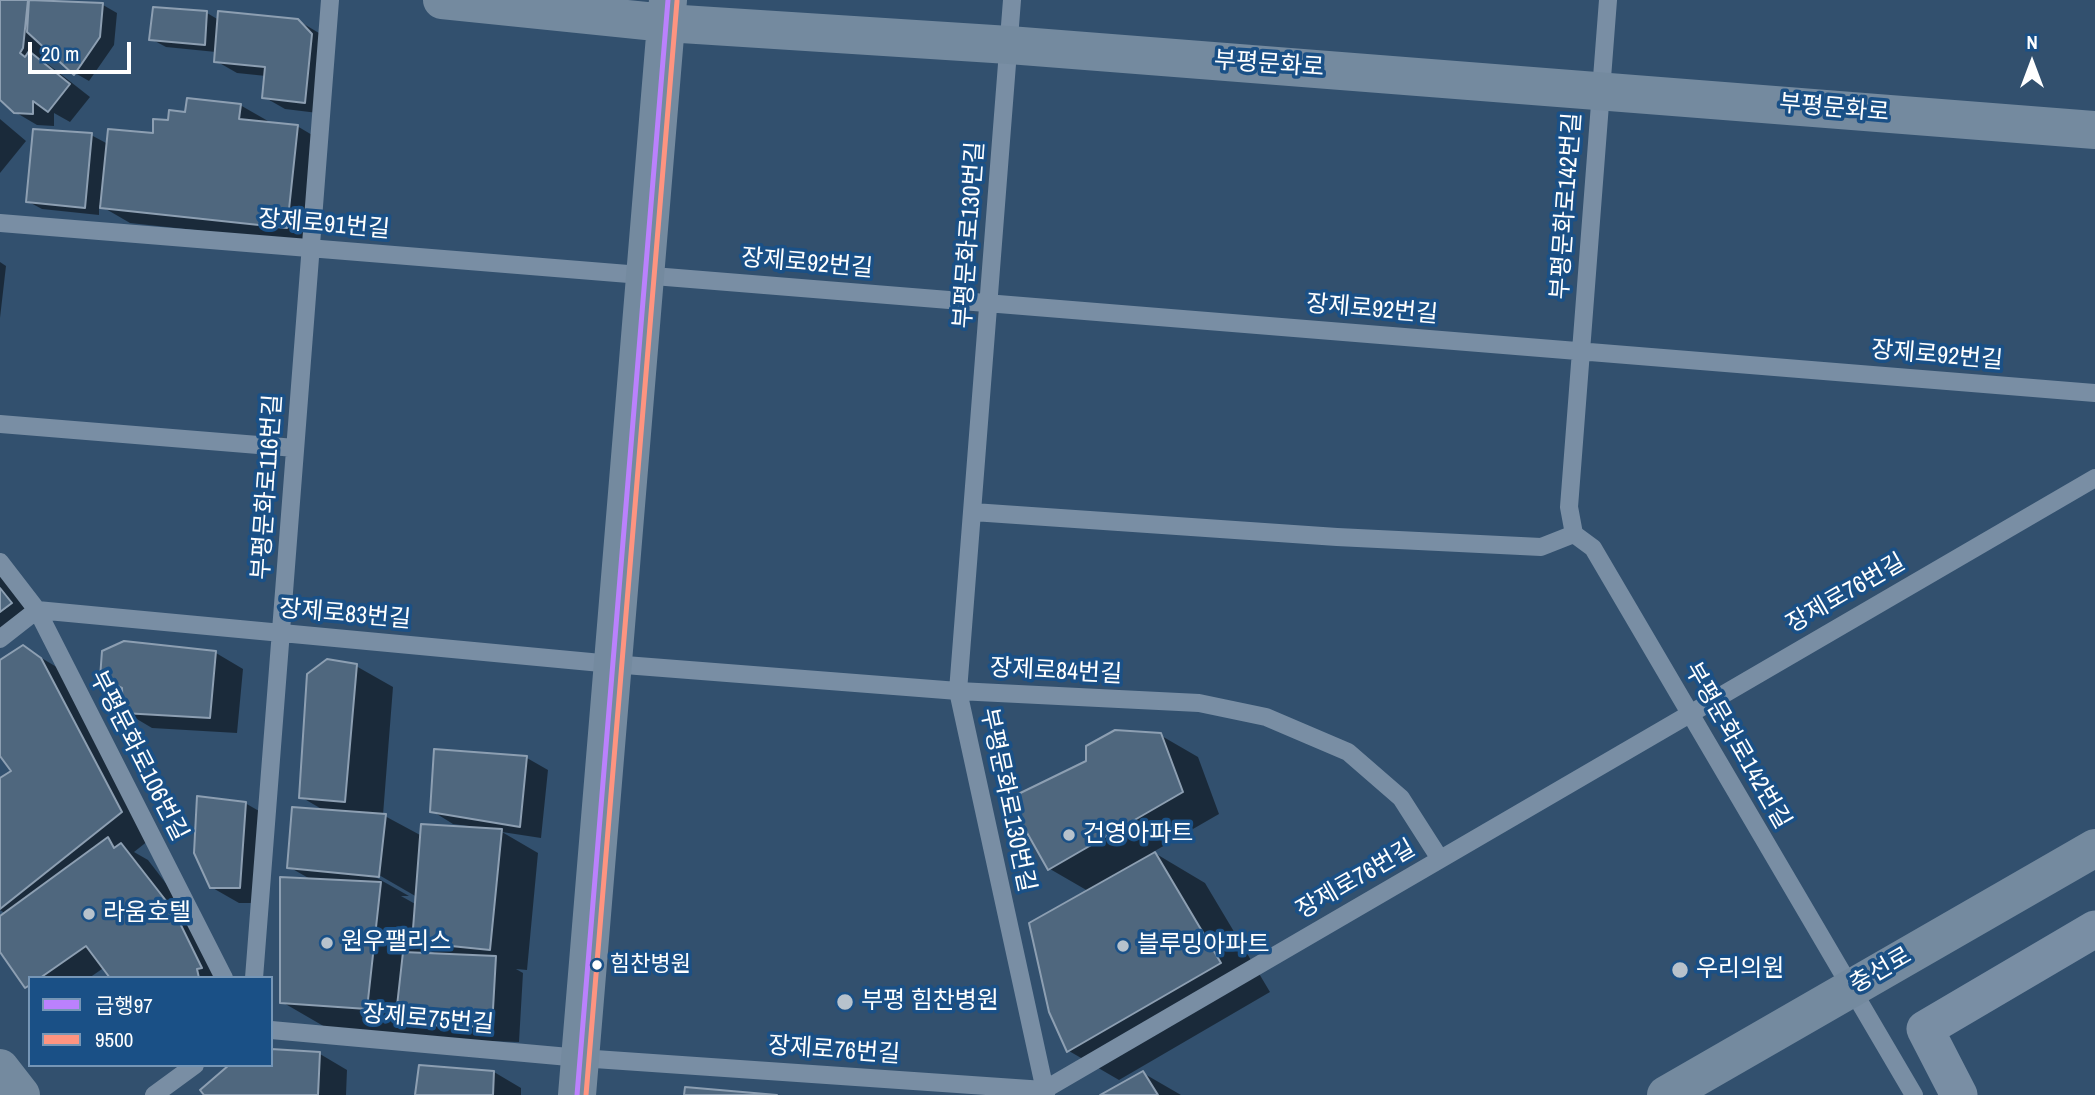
<!DOCTYPE html>
<meta charset="utf-8">
<style>
body{margin:0}
#map{position:relative;width:2095px;height:1095px;overflow:hidden;background:#32506e;font-family:"Archivo Narrow","Noto Sans KR",sans-serif}
canvas{display:block}
.legend{position:absolute;left:28px;top:976px;width:245px;height:91px;box-sizing:border-box;background:#1a5086;border:2px solid #7696b6;margin:0;padding:9px 12px;list-style:none;font-size:21px;color:#fff}
.legend li{display:flex;align-items:center;gap:14px;height:35px}
.legend b{width:35px;border:2px solid #7696b6}
.north{position:absolute;left:1997px;top:28px;width:70px;height:70px;-webkit-text-stroke:5px #1a5086;paint-order:stroke;rotate:0deg;font-size:19px;font-weight:700;line-height:28px;text-align:center;color:#fff}
.north::after{content:'';display:block;margin:auto;width:24px;height:32px;background:#fff;clip-path:polygon(50% 0,100% 100%,50% 72%,0 100%)}
.scale{position:absolute;left:28px;top:42px;width:103px;height:32px;box-sizing:border-box;border:4px solid #fff;border-top:0;padding-left:9px;font-size:21px;line-height:24px;white-space:nowrap;color:#fff;-webkit-text-stroke:5px #1a5086;paint-order:stroke}
</style>
<div id="map">
<canvas width="2095" height="1095"></canvas>
<ul class="legend">
<li><b style="height:9px;background:#bb81fd"></b>급행97</li>
<li><b style="height:9px;background:#ff9480"></b>9500</li>
</ul>
<div class="north">N</div>
<div class="scale">20 m</div>
</div>
<script>
const ctx = document.querySelector('canvas').getContext('2d');
ctx.lineJoin = 'round';
function fill(path, color) { ctx.fillStyle = color; ctx.fill(path, 'evenodd'); }
function strokePath(path, color, width, dash) { ctx.strokeStyle = color; ctx.lineWidth = width; ctx.lineCap = dash ? 'butt' : 'round'; ctx.setLineDash(dash || []); ctx.stroke(path); }
function drawText(font, color, halo, rows, align = 'center') {
  ctx.font = font + ' "Archivo Narrow","Noto Sans KR",sans-serif'; ctx.lineWidth = 7; ctx.setLineDash([]); ctx.textBaseline = 'middle'; ctx.strokeStyle = halo; ctx.fillStyle = color; for (const [text, x, y, turn = 0] of rows) {
    ctx.save(); ctx.translate(x, y); ctx.rotate((+turn || 0) * Math.PI / 180); ctx.textAlign = isNaN(turn) ? turn : align; if (halo) ctx.strokeText(text, 0, 0); ctx.fillText(text, 0, 0); ctx.restore();
  }
}
const shadow = new Path2D(`
 M0,0h44l59,5 14,8 -3,32 -25,36 -14,-8 -30,-26 -1,14 46,36 -20,25 -16,-9v13l-17,-1 -22,-13 -15,-15z
 M207,13l12,7h78l22,13 7,81 -41,-5 -21,-12 2,-21 -29,-3 -21,-12v-9l-50,-5 -15,-8z
 M240,105l28,16v3l29,2 27,16 -10,101 -184,-20 -31,-18v10l-57,-6 -15,-8 64,-66 17,9 46,-9 16,-13 16,-8z
 M0,119l26,22 -26,32z
 M0,262l6,4 -6,52z
 M0,570l38,49 -38,29z
 M124,642l92,11 27,16 -6,64 -85,-5 -27,-16 -1,-22 -22,-13z
 M23,647l37,22 98,164 -24,19 14,8 53,69 24,49h-112l-8,-11 -16,11h-59v11l-30,-40v-31l6,-4 -6,-4v-130l13,-9 -13,-18v-91z
 M356,666l37,21 -10,128 39,21 45,-7 1,-3 -15,-2 -21,-13 3,-60 92,7 21,12 -7,68 -39,-6 36,21 -11,117 -11,-1 7,4 -4,69 -95,-3 -92,-8 -50,-29 30,-122 -23,-13 36,-56 -24,-14zM372,871l45,26v8l-16,-9h8l-39,-22zM427,949l11,6h-12z
 M1160,735l38,22 21,57 -66,38 52,31 65,109 -151,88 -50,-29 -18,-40 37,-120 -38,-22 -40,-69z
 M245,803l28,16 -6,84h-28l-28,-16z
 M320,1054l27,16 -1,25h-140l65,-30z
 M494,1072l27,16v7h-105z
 M1143,1073l38,22h-77z`);
const building = new Path2D(`
 M0,0h28l-5,48 -3,5 5,4 4,-6 41,33 -22,28 -15,-11v13l-19,-1 -14,-13z
 M29,0l74,3 -3,34 -26,38 -47,-43z
 M153,7l54,4 -2,34 -56,-5z
 M218,11l80,8 14,15 -7,69 -43,-5 3,-31 -51,-5z
 M187,98l54,6 -2,15 59,6 -11,103 -187,-20 8,-79 45,4v-14l15,1 1,-10 16,2z
 M33,129l59,4 -7,75 -59,-6z
 M0,588l12,15 -12,9z
 M124,641l92,10 -6,67 -87,-5 -1,-25 -22,-10 2,-27z
 M23,645l18,13 81,154 -122,97v-131l11,-7 -11,-15v-96z
 M327,659l30,5 -12,138 -46,-4 8,-124z
 M1115,730l46,3 22,59 -135,78 -40,-71 78,-38v-15z
 M434,749l93,7 -7,71 -90,-15z
 M197,796l49,6 -6,86h-30l-16,-35z
 M292,807l94,7 -7,63 -92,-9z
 M421,824l81,5 -12,121 -78,-8z
 M108,837l6,11 7,-5 53,68 28,57 -5,1 2,9h-89l-24,-32 -46,32h-10v7l-5,3 -25,-36v-36z
 M1155,852l66,111 -154,89 -18,-40 -20,-89z
 M280,877l101,5 -14,127 -87,-6z
 M403,952l93,4 -4,71 -97,-3z
 M271,1049l49,3 -2,43h-114l-4,-5 29,-25h42z
 M419,1065l75,6 -1,24h-78z
 M1143,1071l15,24h-58z
 M685,1087l92,8h-93z`);
const lane = new Path2D(`
 M1012,0l-54,691 88,404
 M1608,0l-39,507 5,27 19,14 321,547
 M0,223l2095,170
 M0,424l295,24
 M973,512l364,25 204,10 33,-13
 M0,562l37,48 187,368
 M0,639l37,-29 575,54 346,27 241,12 67,14 82,35 53,46 39,61
 M254,978l76,-978
 M271,1030l309,28 464,32 1051,-612
 M154,1095l41,-30`);
const street = new Path2D(`
 M1959,1095l-34,-66 170,-100`);
const secondary = new Path2D(`
 M442,0l224,23 343,22 1086,85
 M0,1068l21,27
 M577,1095l91,-1095
 M1666,1095l429,-247`);
const bus1 = new Path2D(`
 M577,1095l91,-1095`);
const bus2 = new Path2D(`
 M586,1095l91,-1094`);
const markers = [
 [1069,835,7,"#b7c2cc"],
 [89,914,7,"#b7c2cc"],
 [327,943,7,"#b7c2cc"],
 [1123,946,7,"#b7c2cc"],
 [597,965,6,"#fff"],
 [1680,970,9,"#b7c2cc"],
 [845,1002,9,"#b7c2cc"]
];
const busNames = [
 ["힘찬병원",610,965]
];
const streetNames = [
 ["부평문화로",1269,65,4],
 ["부평문화로",1834,109,5],
 ["부평문화로142번길",1567,206,-86],
 ["장제로91번길",324,225,5],
 ["부평문화로130번길",970,235,-86],
 ["장제로92번길",807,264,5],
 ["장제로92번길",1372,310,5],
 ["장제로92번길",1937,356,5],
 ["부평문화로116번길",268,487,-86],
 ["장제로76번길",1846,594,-30],
 ["장제로83번길",345,615,5],
 ["장제로84번길",1056,672,3],
 ["부평문화로142번길",1737,746,60],
 ["부평문화로106번길",138,756,63],
 ["부평문화로130번길",1007,800,78],
 ["장제로76번길",1356,880,-30],
 ["충선로",1881,971,-30],
 ["장제로75번길",428,1020,5],
 ["장제로76번길",834,1051,4]
];
const poiNames = [
 ["건영아파트",1083,835],
 ["라움호텔",103,914],
 ["원우팰리스",341,943],
 ["블루밍아파트",1137,946],
 ["우리의원",1696,970],
 ["부평 힘찬병원",861,1002]
];
fill(shadow, '#0007');
fill(building, '#4f677e');
strokePath(building, '#8d9fb2', 2);
strokePath(lane, '#798ea4', 18);
strokePath(street, '#798ea4', 37);
strokePath(secondary, '#748a9f', 38);
strokePath(bus1, '#bb81fd', 5);
strokePath(bus2, '#ff9480', 5);
for (const [x, y, r, color] of markers) { const dot = new Path2D(); dot.arc(x, y, r, 0, 2 * Math.PI); ctx.fillStyle = color; ctx.fill(dot); strokePath(dot, '#1a5086', 2.5); }
drawText('22px', '#fff', '#1a5086', busNames, 'left');
drawText('24px', '#fff', '#1a5086', streetNames);
drawText('24px', '#fff', '#1a5086', poiNames, 'left');
</script>
